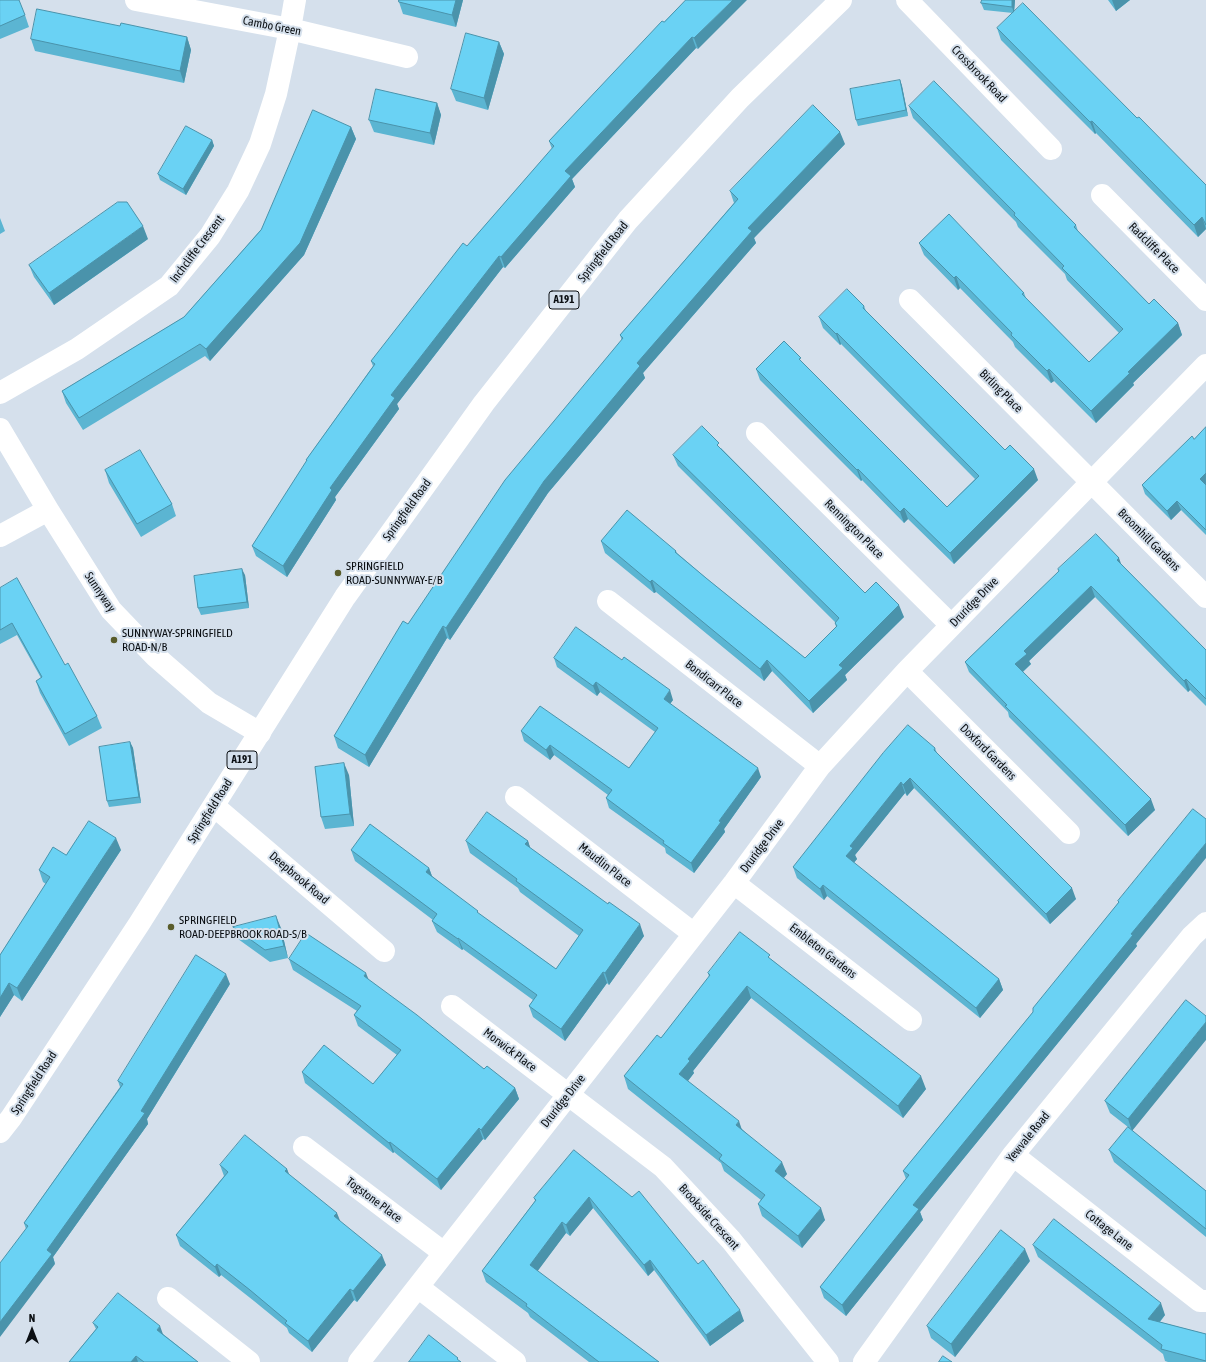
<!DOCTYPE html>
<style>
body{margin:0}
#map{position:relative;width:1206px;height:1362px;overflow:hidden;background:#d5e0ec;font-family:"Asap Condensed",sans-serif}
canvas{display:block}
.north{position:absolute;left:12px;top:1310px;width:40px;height:40px;-webkit-text-stroke:3px #d5e0ec;paint-order:stroke;rotate:0deg;font-size:11px;font-weight:700;line-height:16px;text-align:center;color:#0b0f13}
.north::after{content:'';display:block;margin:auto;width:14px;height:18px;background:#0b0f13;clip-path:polygon(50% 0,100% 100%,50% 72%,0 100%)}
</style>
<div id="map">
<canvas width="1206" height="1362"></canvas>
<div class="north">N</div>
</div>
<script>
const ctx = document.querySelector('canvas').getContext('2d');
ctx.lineJoin = 'round';
function strokePath(path, color, width, dash) { ctx.strokeStyle = color; ctx.lineWidth = width; ctx.lineCap = dash ? 'butt' : 'round'; ctx.setLineDash(dash || []); ctx.stroke(path); }
function fill(path, color) { ctx.fillStyle = color; ctx.fill(path, 'evenodd'); }
function drawText(font, color, halo, rows, align = 'center') {
  ctx.font = font + ' "Asap Condensed",sans-serif'; ctx.lineWidth = 4; ctx.setLineDash([]); ctx.textBaseline = 'middle'; ctx.strokeStyle = halo; ctx.fillStyle = color; for (const [text, x, y, turn = 0] of rows) {
    ctx.save(); ctx.translate(x, y); ctx.rotate((+turn || 0) * Math.PI / 180); ctx.textAlign = isNaN(turn) ? turn : align; if (halo) ctx.strokeText(text, 0, 0); ctx.fillText(text, 0, 0); ctx.restore();
  }
}
const minor = new Path2D(`
 M136,0l154,29 117,28
 M907,0l144,149
 M1102,195l104,105
 M910,300l296,297
 M0,393l77,-44 92,-63 41,-50 28,-45 22,-47 16,-50 14,-65 5,-29
 M0,429l48,81 63,100 44,46 54,47 51,30
 M757,433l194,192
 M0,536l48,-26
 M608,601l212,165
 M907,671l162,162
 M516,797l178,137
 M214,806l170,145
 M734,883l177,137
 M452,1006l211,161 68,73 97,122
 M304,1147l140,106
 M1013,1155l187,146h6
 M418,1287l97,75
 M168,1298l81,64
 M359,1362l375,-479 86,-117 87,-95 299,-306
 M864,1362l149,-207 179,-219 14,-13`);
const major = new Path2D(`
 M0,1132l11,-14 128,-194 206,-327 139,-194 144,-183 112,-122 101,-98`);
const wall = new Path2D(`
 M0,0l25,15 4,12 -29,12z
 M463,0l-7,27 -53,-13 -4,-12z
 M686,0l12,49 -2,-1 -124,131 3,8 -70,81 -2,-1 -106,137 2,5 -64,88 1,3 -49,77 -31,-21 -4,-10 55,-85 -1,-1 67,-94 -2,-5 96,-115 85,-97 -3,-8 115,-119z
 M982,0h33l-1,12 123,106 69,67v44l-8,8 -102,-104 -1,1 -94,-94 -4,-12 16,-15 -29,-3 -3,-7z
 M1108,0h22l-14,11z
 M120,26l67,11 4,13 -7,33 -149,-32 -4,-12z
 M499,42l5,12 -16,56 -32,-9 -5,-12z
 M900,80l2,6 6,30 -50,10 -2,-6z
 M437,103l4,12 -7,30 -60,-13 -5,-12z
 M909,106l167,119 2,6 71,73 29,19 4,12 -49,48 1,2 -38,38 -42,-42 -3,2 -36,-36 -2,-5 -53,-54 -2,2 -34,-35 -5,-12 105,50 2,5 63,64 30,-29 -52,-53 -2,-6 -47,-47 -2,-5 -103,-104z
 M351,127l5,12 -52,116 -94,106 -5,-5 -122,74 -17,-27 -4,-12 122,-74z
 M212,140l2,6 -28,49 -26,-15 -2,-6z
 M845,144l-91,94 2,5 -113,130 2,5 -97,115 -98,147 -3,-2 -78,129 -31,-19 -4,-12 74,-112 214,-283 -2,-6 114,-132 -4,-12z
 M0,218l5,13 -5,3z
 M148,239l-94,66 -20,-28 -5,-12z
 M864,306l2,5 139,139 33,30 -84,84 -46,-45 -4,4 -42,-43 -1,1 -101,-101 -4,-11 47,-6 144,144 28,-28 -134,-135 -1,1 -17,-17 -4,-11z
 M721,448l144,145 39,24 -59,58 2,5 -34,33 -41,-42 -8,10 -108,-89 -2,1 -49,-40 -4,-12 75,10 1,2 29,25 99,80 31,-31 -1,-4v-1l-157,-156 -5,-11z
 M105,470l67,34 4,12 -35,21 -32,-54z
 M1142,485h64v50l-25,-25 -10,10 -26,-26z
 M1122,565l84,85v56l-16,-16 -2,2 -93,-95 -66,64 2,3 -8,8 132,138 -27,26 -119,-119 -1,-5 -39,-40 -4,-10 94,-90 -1,-3z
 M245,575l4,33 -48,7 -3,-7z
 M0,588l65,77 32,51 5,12 -33,18 -29,-53 -4,-12 5,-3 -24,-43 -17,9z
 M554,658l119,42 -3,4 91,73 -37,52 1,3 -31,41 -28,-20 -1,-5 -56,-40 -3,-10 2,-3 -54,-40 -4,5 -26,-19 -3,-10 108,37 26,-36 -55,-40 -3,4 -40,-29z
 M130,742l3,6 8,55 -32,4 -2,-6z
 M935,748l2,5 139,146 -26,25 -136,-136 -7,8 -2,-3 -50,62 2,4 -3,4 145,116 4,11 -23,28 -153,-122 -3,4 -27,-22 -4,-11z
 M349,775l5,51 -29,3 -4,-12z
 M1193,809l-57,135 1,2 -217,266 3,8 -77,96 -22,-18 -4,-11 86,-108 -3,-8 130,-159 85,-109v-2z
 M466,841h62l2,7 114,88 -35,49 -2,-2 -42,58 -32,-24 -4,-11 4,-6 -70,-51 -1,1 -25,-18 -5,-11 1,-1 -78,-59 -4,-11 78,18 3,8 47,38 77,55 23,-33 -59,-44 -2,-4 -48,-35z
 M121,850l-99,151 -8,-6 -14,22v-62l46,-71 -3,-2 -4,-12 27,-15z
 M233,927l48,1 7,30 -18,4 -32,-23z
 M289,959l80,21 115,89 31,19 4,11 -34,41 -2,-1 -42,51 -47,-38 -1,1 -88,-70 -3,-11 71,12 24,-29 -39,-29 -4,-11 3,-4 -64,-41z
 M771,959l155,130 -23,29 -152,-120 -58,73 1,2 -6,8 54,48 45,45 -3,4 41,42 -23,28 -40,-32 -4,-12 3,-4 -37,-29 -3,-8 -93,-74 -4,-13 37,-38 48,-61 -1,-4z
 M230,984l-83,135 1,5 -95,133 2,7 -29,-35 -2,-6 96,-136 -2,-6z
 M1186,1000l-54,131 74,60v46l-92,-75 -5,-12 19,-23 -18,-14 -5,-12z
 M574,1150l170,171 -34,25 -56,-76 -6,6 -55,-68 -23,28 -4,-3 -29,38 122,91h-70l-59,-45 -2,-4 -42,-31 -4,-11 53,-70 -1,-3z
 M220,1165l67,4 2,6 51,46 46,44 -29,37 -3,-2 -42,52 -23,-19 -2,-5 -33,-27 -33,-26 -2,2 -39,-31 -4,-11 48,-59z
 M1033,1245l132,70 -5,7 46,12v28h-38l-3,-1 -2,-7 -125,-97z
 M1030,1261l-75,96 -24,-19 -4,-12z
 M93,1323l70,11 35,28h-129l27,-33z`);
const shadedWall = new Path2D(`
 M456,0h7l-7,27 -4,-12z
 M733,0h14l-49,49 -4,-11z
 M1012,0h3l-1,13 -2,-6z
 M1112,0h18l-14,11z
 M187,37l4,13 -7,33 -4,-12z
 M692,37l4,11 -124,131 3,8 -70,81 -4,-11 64,-86z
 M499,42l5,12 -16,56 -4,-12z
 M900,80l2,6 6,30 -2,-6z
 M437,103l4,12 -7,30 -4,-12z
 M1092,121l4,12 -1,1 -5,-12z
 M351,127l5,12 -52,116 -94,106 -4,-12z
 M840,132l5,12 -91,94 2,5 -113,130 2,5 -97,115 -98,147 -4,-12 98,-147 93,-118 111,-135z
 M212,140l2,6 -28,49 -3,-6z
 M1202,217l4,12 -8,8 -4,-12z
 M143,226l5,13 -94,66 -5,-12z
 M499,256l4,11 -106,137 2,5 -64,88 1,3 -49,77 -4,-11 47,-78 61,-93z
 M956,276l4,12 -2,2 -4,-12z
 M1178,323l4,12 -49,48 1,2 -38,38 -5,-12 37,-39z
 M837,333l4,11 -1,1 -4,-11z
 M1049,369l5,12 -3,2 -4,-12z
 M858,469l4,11 -1,1 -4,-11z
 M1034,469l4,11 -84,84 -4,-11z
 M1206,473v12l-6,-6z
 M1177,501l4,9 -10,10 -4,-9z
 M904,508l4,11 -4,4 -4,-11z
 M1119,558l4,11 -6,-9z
 M242,569l3,6 4,33 -2,-6z
 M652,580l4,12 -2,1 -4,-11z
 M1091,586l4,11 -66,64 2,3 -12,11 -4,-11 9,-13z
 M899,605l5,12 -59,58 2,5 -34,33 -4,-12 30,-36z
 M443,626l4,12 -78,129 -4,-12z
 M767,660l5,11 -8,10 -4,-12z
 M1186,679l4,11 -2,2 -4,-11z
 M596,682l4,10 -3,4 -4,-10z
 M670,690l3,10 -6,8 -3,-9z
 M130,742l3,6 8,55 -2,-6z
 M550,745l4,10 -4,5 -4,-10z
 M344,763l5,12 5,51 -4,-12z
 M758,768l3,9 -37,52 1,3 -31,41 -3,-10 28,-42z
 M910,778l4,10 -7,8 -4,-11z
 M901,782l4,11 -50,62 2,4 -7,8 -4,-11 4,-10z
 M1151,799l4,11 -27,26 -3,-11z
 M116,838l5,12 -99,151 -5,-13z
 M528,841l4,12 -7,-9z
 M1206,843v15l-70,86 1,2 -217,266 3,8 -77,96 -4,-11 71,-100 218,-271z
 M429,868l4,11 -7,-7z
 M823,885l4,11 -3,4 -4,-11z
 M1072,888l4,11 -26,25 -4,-10z
 M276,916l5,12 7,30 -4,-12z
 M640,924l4,12 -35,49 -4,-12z
 M458,938l5,11 -1,1 -4,-11z
 M603,972l4,11 -42,58 -4,-12z
 M366,973l4,10 -6,-7z
 M226,974l4,10 -83,135 1,5 -95,133 2,7 -55,73v-15l47,-72 94,-139z
 M999,979l4,11 -23,28 -4,-10z
 M9,983l5,12 -14,22v-19z
 M747,986l4,12 -58,73 1,2 -10,13 -5,-12 9,-15z
 M1206,1022v18l-74,91 -4,-12z
 M921,1076l5,13 -23,29 -5,-12z
 M515,1088l4,11 -34,41 -4,-10z
 M739,1121l4,12 -7,-8z
 M479,1128l4,11 -42,51 -4,-11z
 M390,1142l4,10 -1,1 -4,-10z
 M782,1162l5,12 -8,9 -4,-12z
 M287,1169l4,10 -6,-8z
 M589,1197l4,11 -23,28 -4,-11z
 M821,1208l4,12 -23,28 -4,-12z
 M337,1213l4,10 -7,-7z
 M562,1222l4,11 -32,43 -4,-11z
 M1025,1249l5,12 -75,96 -4,-13z
 M382,1255l4,10 -29,37 -4,-11z
 M650,1260l4,10 -6,6 -4,-11z
 M217,1264l4,11 -2,2 -4,-10z
 M350,1289l4,11 -42,52 -4,-11z
 M1161,1303l4,12 -13,16 -4,-12z
 M740,1310l4,11 -34,25 -4,-11z
 M160,1326l4,11 -7,-7z
 M136,1356l2,6h-7z`);
const building = new Path2D(`
 M0,0h19l6,15 -25,11z
 M399,0h57l-4,15 -53,-13z
 M686,0h47l-39,38 -2,-1 -127,134 6,5 -70,81 -2,-1 -108,139 4,3 -65,90 2,2 -49,76 -31,-20 55,-86h-1l69,-96 -4,-3 92,-118 4,3 87,-100 -5,-5 113,-120 2,1z
 M982,0h30v7l-31,-4z
 M1023,3l114,115 2,-1 67,68v40l-4,-8 -8,8 -102,-104 -2,1 -93,-94z
 M37,9l83,17 1,-3 66,14 -7,34 -149,-32z
 M466,33l33,9 -15,56 -33,-9z
 M900,80l6,30 -50,10 -6,-31z
 M934,81l142,144 -2,2 75,77 5,-5 24,24 -50,49 2,1 -39,38 -42,-42 -2,2 -36,-36 1,-2 -56,-57 -2,2 -35,-35 30,-29 75,79 -2,1 67,68 34,-33 -61,-61 2,-2 -50,-51 1,-2 -106,-107z
 M376,89l61,14 -7,30 -61,-13z
 M813,105l27,27 -92,96 4,3 -115,132 3,3 -96,115 -98,147 -3,-2 -78,129 -31,-19 69,-115 5,3 97,-144 118,-142 -3,-3 118,-136 -8,-8z
 M313,110l38,17 -51,116 -94,106 -6,-5 -121,74 -17,-27 122,-74 77,-87z
 M186,126l26,14 -29,49 -25,-15z
 M118,202h9l16,24 -94,67 -20,-28z
 M847,289l17,17 -1,2 142,142 5,-5 24,24 -84,84 -46,-45 -4,4 -42,-43 -1,1 -101,-101 28,-28 17,17 -2,1 148,148 32,-31 -142,-143 -1,1 -17,-17z
 M702,426l17,17 -2,2 148,148 11,-11 23,23 -60,60 4,3 -34,33 -42,-41 -7,9 -108,-89 -2,2 -49,-41 26,-31 49,41 -1,1 31,26 99,80 32,-32 -2,-3 4,-5 -166,-163z
 M1206,427v46l-6,6 6,6v45l-29,-29 -10,10 -25,-26 50,-49 2,3z
 M140,450l32,54 -35,20 -32,-54z
 M1096,534l23,24 -2,2 89,90v49l-20,-20 -2,2 -93,-95 -67,65 3,3 -12,10 136,135 -26,26 -120,-119 2,-1 -42,-43 94,-91 -1,-2z
 M242,569l5,33 -49,6 -4,-32z
 M17,578l48,87 3,-2 29,53 -32,18 -29,-53 6,-4 -30,-54 -12,7v-42z
 M576,627l46,33 2,-3 46,33 -6,9 94,69 -39,53 2,1 -30,41 -28,-20 1,-2 -58,-43 6,-8 -62,-45 -4,5 -25,-19 19,-25 89,62 29,-40 -62,-46 -3,4 -39,-28z
 M908,725l27,23 -1,2 138,138 -26,26 -136,-136 -7,7 -2,-3 -51,64 3,2 -7,8 153,123 -23,29 -153,-123 -3,4 -27,-22 90,-114z
 M130,742l9,55 -32,4 -8,-54z
 M344,763l6,51 -29,3 -6,-50z
 M1193,809l13,10v24l-75,91 2,1 -220,270 6,4 -77,96 -22,-18 89,-112 -6,-4 130,-159v-4l86,-106 -1,-1z
 M487,812l41,29 -3,3 83,60 1,-2 31,22 -35,49 -2,-1 -42,57 -32,-23 8,-11 -79,-57v1l-26,-18 5,-7 -86,-64 19,-26 59,44 -3,4 52,39 -1,1 79,57 27,-39 -67,-49 1,-2 -51,-38z
 M89,821l27,17 -99,150 -8,-5 -9,15v-43l50,-78 -11,-7 14,-23 13,8z
 M276,916l8,30 -19,4 -32,-23z
 M740,932l30,23 -2,2 153,119 -23,30 -151,-120 -59,73 2,2 -11,13 60,47 -3,4 46,37 -7,9 46,37 -23,28 -40,-32 7,-9 -46,-36 3,-4 -98,-79 33,-41 4,3 49,-63 -2,-2z
 M306,933l60,40 -2,3 53,39 67,54 3,-3 28,22 -34,42 -2,-2 -42,51 -47,-37 -1,1 -87,-71 22,-27 49,39 28,-34 -47,-35 7,-9 -72,-47z
 M196,955l30,19 -85,137 4,2 -98,137 5,4 -52,68v-59l28,-37 -4,-3 99,-139 -5,-3z
 M1186,1000l20,16v6l-78,97 -23,-18z
 M1128,1127l78,64v38l-97,-79z
 M245,1135l42,34 -2,2 52,42 -3,3 48,39 -29,36 -3,-2 -42,52 -23,-18 2,-2 -37,-31 -33,-26 -2,3 -39,-32 52,-63 -8,-7z
 M574,1150l58,47 7,-6 59,73 5,-4 37,50 -34,25 -56,-75 -6,5 -55,-68 -23,28 -4,-3 -32,43 129,97h-60l-73,-56 1,-2 -45,-33 54,-71 -2,-2z
 M1054,1219l107,84 -13,16 58,15v27l-45,-12 1,-4 -129,-100z
 M1001,1230l24,19 -74,95 -24,-18z
 M118,1293l42,33 -3,4 41,32h-54l-8,-6 -5,6h-62l29,-35 -5,-4z
 M429,1335l29,23 -1,1 4,3h-52z
 M943,1356l9,6h-13z`);
const markers = [
 [338,573,4,"#595c2a"],
 [114,640,4,"#595c2a"],
 [171,927,4,"#595c2a"]
];
const shields = [
 [564,300,30],
 [242,760,30]
];
const shieldNames = [
 ["A191",564,300],
 ["A191",242,760]
];
const streetNames = [
 ["Cambo Green",272,26,11],
 ["Crossbrook Road",979,74,46],
 ["Radcliffe Place",1154,248,45],
 ["Inchcliffe Crescent",197,249,-53],
 ["Springfield Road",603,252,-52],
 ["Birling Place",1001,391,45],
 ["Springfield Road",407,510,-54],
 ["Rennington Place",854,529,45],
 ["Broomhill Gardens",1149,540,45],
 ["Sunnyway",100,592,56],
 ["Druridge Drive",974,602,-46],
 ["Bondicarr Place",714,684,38],
 ["Doxford Gardens",988,752,45],
 ["Springfield Road",210,811,-58],
 ["Druridge Drive",762,846,-53],
 ["Maudlin Place",605,865,38],
 ["Deepbrook Road",299,878,40],
 ["Embleton Gardens",823,951,38],
 ["Morwick Place",510,1050,37],
 ["Springfield Road",34,1083,-57],
 ["Druridge Drive",563,1101,-52],
 ["Yewvale Road",1028,1137,-51],
 ["Togstone Place",374,1200,37],
 ["Brookside Crescent",709,1217,48],
 ["Cottage Lane",1109,1230,38]
];
const poiNames = [
 ["SPRINGFIELD",346,566],
 ["ROAD-SUNNYWAY-E/B",346,580],
 ["SUNNYWAY-SPRINGFIELD",122,633],
 ["ROAD-N/B",122,647],
 ["SPRINGFIELD",179,920],
 ["ROAD-DEEPBROOK ROAD-S/B",179,934]
];
strokePath(minor, '#fff', 22);
strokePath(major, '#fff', 22);
fill(wall, '#5bb5d2');
fill(shadedWall, '#4a93ab');
fill(building, '#6ad2f4');
strokePath(building, '#4a93ab', 1);
for (const [x, y, r, color] of markers) { const dot = new Path2D(); dot.arc(x, y, r, 0, 2 * Math.PI); ctx.fillStyle = color; ctx.fill(dot); strokePath(dot, '#d5e0ec', 1.5); }
for (const [x, y, w] of shields) { const box = new Path2D(); box.roundRect(x - w / 2, y - 9, w, 18, 3); ctx.fillStyle = '#d5e0ec'; ctx.fill(box); strokePath(box, '#0b0f13', 1); }
drawText('bold 11px', '#0b0f13', null, shieldNames);
drawText('12px', '#0b0f13', '#d5e0ec', streetNames);
drawText('12px', '#0b0f13', '#d5e0ec', poiNames, 'left');
</script>
